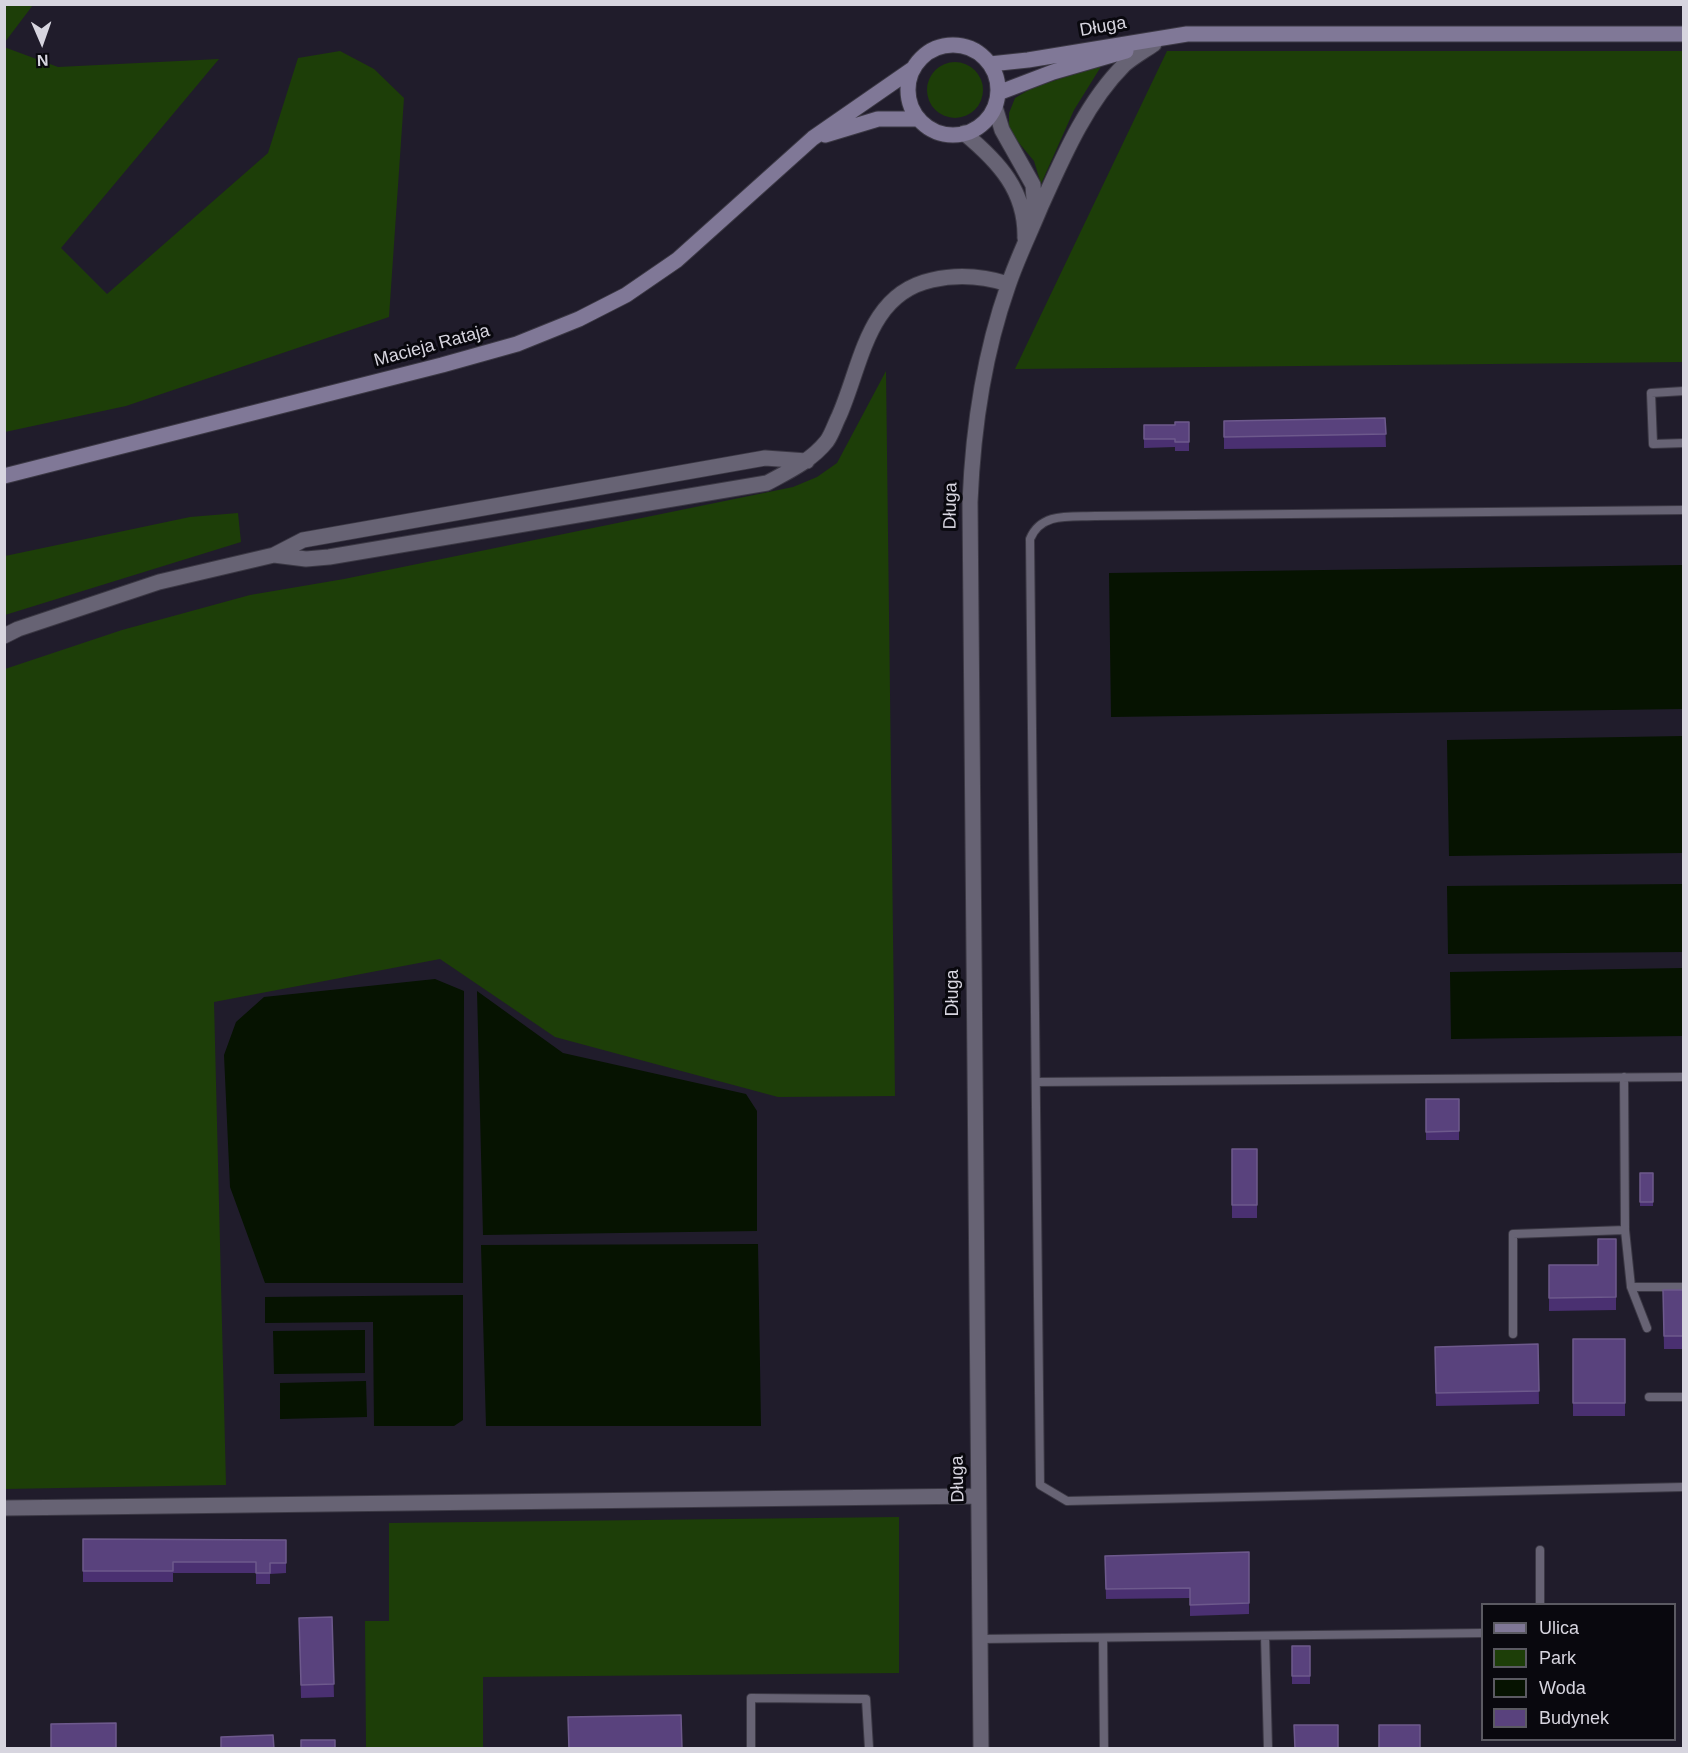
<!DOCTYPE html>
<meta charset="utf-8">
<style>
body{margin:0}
#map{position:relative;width:1688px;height:1753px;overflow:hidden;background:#201c2b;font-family:Arial,sans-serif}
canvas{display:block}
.frame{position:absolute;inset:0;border:6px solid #d7d5df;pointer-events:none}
.legend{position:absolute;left:1481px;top:1603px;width:195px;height:138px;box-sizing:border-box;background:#09080e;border:2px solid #5b5a62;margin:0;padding:8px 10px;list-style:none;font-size:18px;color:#d7d5df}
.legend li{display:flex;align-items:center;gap:12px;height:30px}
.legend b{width:30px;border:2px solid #5b5a62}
.north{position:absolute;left:12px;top:12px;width:60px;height:60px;-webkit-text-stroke:4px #09080e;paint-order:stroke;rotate:178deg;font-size:16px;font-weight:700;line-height:24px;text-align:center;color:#d7d5df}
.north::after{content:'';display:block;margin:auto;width:21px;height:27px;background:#d7d5df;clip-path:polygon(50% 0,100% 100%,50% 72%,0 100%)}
</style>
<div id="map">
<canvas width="1688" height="1753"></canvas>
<div class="frame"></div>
<ul class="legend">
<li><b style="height:8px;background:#807897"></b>Ulica</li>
<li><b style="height:16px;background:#1d3e08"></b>Park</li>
<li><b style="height:16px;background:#061301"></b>Woda</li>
<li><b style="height:16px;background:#59427d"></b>Budynek</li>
</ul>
<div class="north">N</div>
</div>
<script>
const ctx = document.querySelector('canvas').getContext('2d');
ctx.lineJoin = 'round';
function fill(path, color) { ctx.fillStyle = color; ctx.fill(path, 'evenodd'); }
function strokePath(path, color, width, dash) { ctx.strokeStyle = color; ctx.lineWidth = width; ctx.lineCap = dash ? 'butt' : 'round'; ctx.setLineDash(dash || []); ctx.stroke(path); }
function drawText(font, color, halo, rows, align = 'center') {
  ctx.font = font + ' Arial,sans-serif'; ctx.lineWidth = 6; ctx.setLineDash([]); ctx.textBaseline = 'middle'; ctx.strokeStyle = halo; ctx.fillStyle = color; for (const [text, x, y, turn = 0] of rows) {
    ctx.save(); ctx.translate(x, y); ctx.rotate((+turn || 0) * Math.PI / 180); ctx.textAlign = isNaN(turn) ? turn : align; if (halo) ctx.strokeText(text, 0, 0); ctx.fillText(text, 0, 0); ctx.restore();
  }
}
const green = new Path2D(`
 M5,4l28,1 -28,37 -1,-37z
 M4,47l54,20 161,-8 -158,189 46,46 161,-141 30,-95 42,-7 34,18 30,29 -15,219 -263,89 -121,26z
 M1167,51h516v311l-668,7z
 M927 90a28 28 0 1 1 56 0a28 28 0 1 1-56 0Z
 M1102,65l-28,45 -33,74 -7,-23 -25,-30v-18l6,-15 17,-10z
 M886,371l9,725 -117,1 -223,-60 -115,-78 -226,43 12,483 -221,4v-820l117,-39 128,-35 94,-16 449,-92 24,-10 20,-14z
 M238,513l3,29 -236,73v-59l185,-39z
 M899,1517v156l-416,4v71h-117l-1,-127h24v-98z`);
const water = new Path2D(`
 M1683,565v144l-572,8 -2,-144z
 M1683,736v117l-234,3 -2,-116z
 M1683,884v68l-235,2 -1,-68z
 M1683,968v68l-232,3 -1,-67z
 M435,979l29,12 -1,292h-198l-35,-96 -6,-132 12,-33 28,-25z
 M477,991l86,62 183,41 11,17v120l-274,4z
 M758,1244l3,182h-275l-5,-181z
 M463,1295v125l-9,6h-80l-1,-104 -108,1v-26z
 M365,1330v43l-91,1 -1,-43z
 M366,1381l1,36 -87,2v-36z`);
const service = new Path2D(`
 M1684,391l-33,2 2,51 31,-1
 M1684,510l-589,6c-25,1 -54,-4 -65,23l10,946 27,16 617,-14
 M1624,1077l1,153
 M1036,1082l648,-5
 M1647,1328l-16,-41h53
 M1513,1334v-100l112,-4 6,57
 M1649,1397h35
 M1540,1550v54
 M1265,1636l3,112
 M1103,1638l1,110
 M980,1639l502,-6
 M751,1748v-50l115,1 3,49`);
const minor = new Path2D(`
 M995,107l7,23 31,55 2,28
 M964,133c35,29 62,58 61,105
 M274,555l32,4 23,-2 438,-74c22,-12 44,-22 60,-42 5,-7 8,-17 12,-25 23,-52 28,-122 93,-136 26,-6 51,-4 76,4
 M4,636l14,-7 141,-47 115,-27 29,-15 462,-82 42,3
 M4,1508l974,-12
 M981,1748l-11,-1246c3,-74 13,-145 38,-216 9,-27 22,-53 33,-80 22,-49 45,-103 83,-141 9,-8 20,-14 30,-21`);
const secondary = new Path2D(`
 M908 90a45 45 0 1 1 90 0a45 45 0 1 1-90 0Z
 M990,64l38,-4 159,-26h497
 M998,93l55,-21 73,-21
 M825,135l53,-16h41
 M4,476l438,-111 75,-21 62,-25 47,-24 51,-35 136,-122 101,-70`);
const wall = new Path2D(`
 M1385,418l1,29 -162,2v-28z
 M1189,422v29h-14v-4l-31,1v-23h31z
 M1426,1099h33v41h-33z
 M1232,1149h25v69h-25z
 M1640,1173h13v33h-13z
 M1616,1239v71l-67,1v-46h49z
 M1663,1290h20v59h-19z
 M1573,1339h52v77h-52z
 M1538,1344l1,60 -103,2 -1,-59z
 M83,1539l203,1v33l-16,1v10h-14v-11h-83v9h-90z
 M1249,1552v62l-59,2v-18l-84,1 -1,-43z
 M332,1617l2,80 -33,1 -2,-80z
 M1292,1646h18v38h-18z`);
const building = new Path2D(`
 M1385,418l1,16 -162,3v-16z
 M1175,422h14v20h-14v-3h-31v-14h31z
 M1426,1099h33v32l-33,1z
 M1232,1149h25v56h-25z
 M1640,1173h13v29h-13z
 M1598,1239h18v58l-67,1v-33h49z
 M1663,1290h20v46h-19z
 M1573,1339h52v64h-52z
 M1538,1344l1,47 -103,2 -1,-46z
 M83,1539l203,1v23h-16v10h-14v-11h-83v9h-90z
 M1249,1552v51l-59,2v-17l-84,1 -1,-33z
 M332,1617l2,67 -33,1 -2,-67z
 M1292,1646h18v30h-18z
 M681,1715l1,34h-113l-1,-32z
 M116,1723v26h-65v-25z
 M1294,1725h44v24h-43z
 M1379,1725h41v24h-41z
 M273,1735l1,14h-53v-12z
 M301,1740h34v9h-34z`);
const streetNames = [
 ["Długa",1103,27,-10],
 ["Macieja Rataja",432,346,-15],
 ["Długa",951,506,-89],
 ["Długa",953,993,-90],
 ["Długa",958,1479,-91]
];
fill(green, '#1d3e08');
fill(water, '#061301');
strokePath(service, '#3b3844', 10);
strokePath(minor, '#3b3844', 17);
strokePath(secondary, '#3b3844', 17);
strokePath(service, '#676374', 8);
strokePath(minor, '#676374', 15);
strokePath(secondary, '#807897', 15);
fill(wall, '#4a3071');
fill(building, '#59427d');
strokePath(building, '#6d598c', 1.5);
drawText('18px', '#d7d5df', '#09080e', streetNames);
</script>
